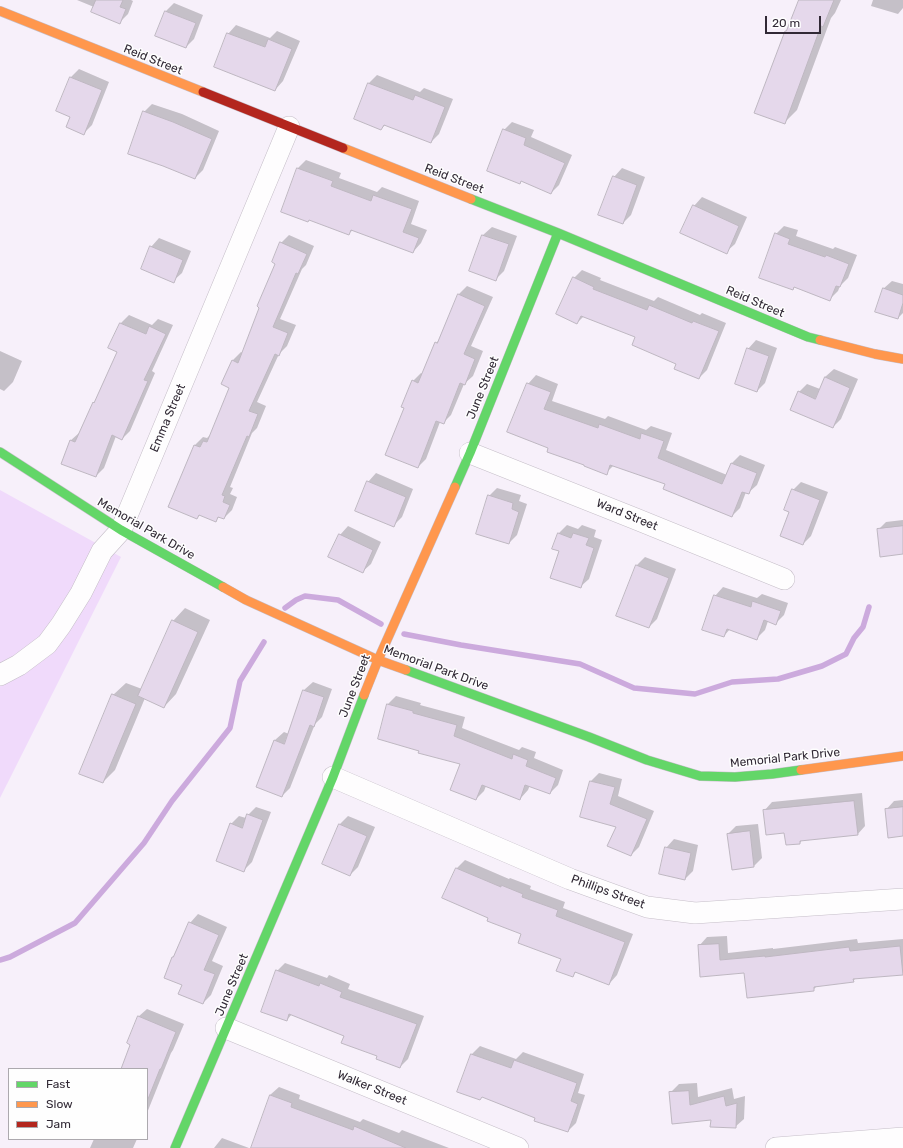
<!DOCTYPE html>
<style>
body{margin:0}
#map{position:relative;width:903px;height:1148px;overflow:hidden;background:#f7f0fa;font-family:Rubik,sans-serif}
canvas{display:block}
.legend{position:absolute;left:8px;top:1068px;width:140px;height:72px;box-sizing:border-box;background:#fefefe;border:1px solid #aca9ae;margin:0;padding:5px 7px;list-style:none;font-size:12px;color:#312935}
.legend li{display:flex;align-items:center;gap:8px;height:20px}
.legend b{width:20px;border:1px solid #aca9ae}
.scale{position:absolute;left:765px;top:16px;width:56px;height:18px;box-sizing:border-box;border:2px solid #312935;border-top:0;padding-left:5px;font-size:12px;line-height:14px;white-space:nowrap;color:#312935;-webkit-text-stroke:3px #fefefe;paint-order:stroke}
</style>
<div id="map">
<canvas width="903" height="1148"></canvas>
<ul class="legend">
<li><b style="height:5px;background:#63d668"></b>Fast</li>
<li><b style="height:5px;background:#ff974d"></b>Slow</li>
<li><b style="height:5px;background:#b3261e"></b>Jam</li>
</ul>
<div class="scale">20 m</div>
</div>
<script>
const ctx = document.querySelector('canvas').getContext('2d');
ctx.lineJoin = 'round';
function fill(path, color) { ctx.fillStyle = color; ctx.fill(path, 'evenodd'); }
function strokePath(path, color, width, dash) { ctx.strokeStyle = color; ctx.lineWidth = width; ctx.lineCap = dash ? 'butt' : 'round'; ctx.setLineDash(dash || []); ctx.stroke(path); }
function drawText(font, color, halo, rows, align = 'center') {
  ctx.font = font + ' Rubik,sans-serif'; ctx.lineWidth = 3; ctx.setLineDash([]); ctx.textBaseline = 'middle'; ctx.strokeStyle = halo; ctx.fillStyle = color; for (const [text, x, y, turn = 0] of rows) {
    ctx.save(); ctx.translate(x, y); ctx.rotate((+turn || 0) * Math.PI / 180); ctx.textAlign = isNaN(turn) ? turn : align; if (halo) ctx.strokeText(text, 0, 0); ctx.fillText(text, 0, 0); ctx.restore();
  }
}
const green = new Path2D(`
 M0,490l121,67 -121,241z`);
const shadow = new Path2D(`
 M77,0h54l2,1 -5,13 -8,8 -26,-15z
 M800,0h41l-6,13 -4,5 -34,92 -12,12 1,-91 3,-3z
 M873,0h30v8l-5,6 -27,-8z
 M174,3l29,12 -9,24 -8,8 -30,-11 10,-25z
 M236,25l34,13 7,-7 23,10 -17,40 -8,9 -47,-56z
 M79,69l30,13 -17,43 -8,8 -13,-17 -1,-38z
 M377,75l43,17 4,-4 29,11 -14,35 -8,8 -45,-18 -5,5 -12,-46z
 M152,104l30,10 37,17 -16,39 -8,8 -51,-66z
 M512,122l22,8 -3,7 41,18 -13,30 -8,8 -47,-63z
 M306,160l35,13 -2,5 38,14 5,-5 37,14 -8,23 16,6 -6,13 -8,9 -60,-22 -5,4 -38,-15 -2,2 -26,-10 16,-43z
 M622,168l23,9 -14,38 -8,8 -9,-46z
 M702,197l45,20 -12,27 -9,8 -32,-46z
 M784,226l14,4 -2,6 37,13 2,-2 22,8 -9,23 -8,8 -2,5 -8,8 -35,-13 -2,3 -17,-55z
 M492,227l25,9 -13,35 -8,8 -26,-9 13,-35z
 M289,235l25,11 -8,19 -4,4 -22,50 16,6 -9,21 -8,8 -22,48 9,4 -9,22 -5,5 -22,54 3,1 -3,6 7,3 -5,13 -8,8 -4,-2 -4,4 -15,-6 -4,4 -28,-11 26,-62 8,-8 4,1 5,-5 18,-46 -8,-4 11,-23 8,-8 2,1 33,-90 5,-20z
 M159,238l32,13 -9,22 -9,8 -22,-34z
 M582,270l19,8 -1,2 54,21 4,-4 42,18 2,-2 24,10 -19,47 -8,8 -62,-42 -53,-20 -7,7 -3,-45z
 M892,281l11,3v29l-5,5 -15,-29z
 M467,286l26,11 -22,49 12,5 -10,25 -9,8 -13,31 -8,8 -3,-1 -14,37 -8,8 -13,-60 8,-26 8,-8 2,1 13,-31 3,-3 20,-46z
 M129,315l23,10 6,-6 15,6 -21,46 3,2 -25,58 -8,8 -6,-3 -12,32 -8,8 -26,-35 9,-8h1l38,-81 3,-29z
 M756,340l21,8 -12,35 -8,8 -9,-42z
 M0,351l22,10 -9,21 -9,9 -4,-2z
 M834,369l24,10 -17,40 -8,8 -34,-35 8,-8 13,5 5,-12z
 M536,375l22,9 -6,17 53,18 3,-3 38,14 5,-4 21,7 -6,17 61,25 5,-12 8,-8 25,10 -8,20 -9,8 -2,-1 -6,16 -8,8 -65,-33 -53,-18 -8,8 -56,-25 -22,-64z
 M376,473l37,16 -11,28 -8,8 -26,-43z
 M801,482l27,10 -17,44 -8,8 -13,-33 3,-21z
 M497,488l24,7 -2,6 8,3 -10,31 -8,8 -20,-47z
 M903,520v33l-25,-23 8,-8z
 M567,525l11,4 4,-4 14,5 -2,7 8,3 -13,39 -9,8 -20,-37 -1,-17z
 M348,526l33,16 -10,22 -9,8 -22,-37z
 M645,557l31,12 -19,50 -8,8 -12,-62z
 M723,587l34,11 5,-4 26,9 -4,12 -8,8 -8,-2 -3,9 -8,8 -27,-9 -6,7 -9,-40z
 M185,608l25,12 -34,74 -12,13 -19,-9 -30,72 -12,12 10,-87 13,-12 16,6 31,-68z
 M313,682l19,7 -10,28 -7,7 -25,64 -8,8 -25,-10 18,-46 9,-8 5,2 15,-44z
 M396,696l25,7 -1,2 45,12 -3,11 57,22 3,-3 14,5 -2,6 29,12 -5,15 -8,8 -20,-8 -2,5 -8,9 -34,-13 -2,5 -8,8 -15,-35 -82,-26 9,-34z
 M599,773l23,6 -4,17 36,15 -15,36 -8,8 -14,-29 -26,-45z
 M862,793l3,33 -8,9 -55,5 -2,3 -15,-12 -21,-20 8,-9z
 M903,800v35l-17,-25 8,-9z
 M256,807l15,5 -19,50 -9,9 -12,-47 8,-8 7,2 2,-3z
 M348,816l27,11 -17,40 -8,8 -27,-11 17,-40z
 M758,824l4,34 -8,8 -26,-32 8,-8z
 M674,839l24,6 -5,26 -8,8 -19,-31z
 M465,860l44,19 1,-1 21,8 -1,3 35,13 -2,6 70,26 -16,41 -8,9 -32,-13 -5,5 -10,-18 -40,-24 -78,-37 13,-29z
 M198,914l29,13 -15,34 11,5 -12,29 -8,8 -13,-80z
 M727,936l1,17 45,-5v1l84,-10 1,4 45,-4v34l-1,1 -46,4 -3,3 -35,4 -5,5 -68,-18 -44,4 -2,-30 8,-9z
 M285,963l42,15 2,-3 21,9 -2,5 76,27 -16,43 -8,8 -55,-32 -53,-21 -5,6 -10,-49z
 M147,1009l37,15 -11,26 -2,3 -24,60v-44h-25l9,-25 7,-27z
 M480,1046l36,13 7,-7 61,22 -6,19 7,2 -9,28 -8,8 -14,-19 -71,-16 -3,3 -8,-45z
 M697,1083l1,14 34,-9 2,11 11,-3 -1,23 -9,8 -23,-8 -42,-26 9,-9z
 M279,1087l21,8 -1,4 61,23 3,-3 36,14 3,-3 47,18h-150l-29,-53z
 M222,1138l27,10h-35z
 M94,1139h43l-4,9h-43z`);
const stream = new Path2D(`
 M285,608l11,-8 9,-4 33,4 43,24
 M404,634l57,11 119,19 54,24 61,6 37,-12 46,-3 44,-13 24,-12 8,-16 9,-11 6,-20
 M0,960l10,-3 65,-34 69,-80 28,-42 58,-73 10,-47 24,-39`);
const building = new Path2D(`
 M96,0h27l-3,7 6,2 -6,15 -29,-12z
 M799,0h35l-11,27 -2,-1 -36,98 -31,-11 31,-82h1z
 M165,11l31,12 -10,25 -31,-12z
 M227,33l38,14 3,-8 24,10 -17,42 -61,-24z
 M70,77l32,13 -18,45 -18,-8 4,-10 -14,-6z
 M368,83l45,17 2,-5 30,12 -14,36 -47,-18 -3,5 -27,-11z
 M143,111l30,11 39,17 -17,40 -32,-13 -35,-12z
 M503,129l23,9 -2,7 41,18 -14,31 -30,-13 -1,3 -33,-13z
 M297,168l36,13 -2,5 40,15 2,-6 39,14 -9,23 16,6 -6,15 -62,-23 -2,5 -40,-15 -1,2 -27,-10z
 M613,176l24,9 -14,39 -25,-9z
 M693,205l46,21 -12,28 -47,-21z
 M775,233l15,6 -2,5 37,13 1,-2 23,9 -9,23 -4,-1 -6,15 -36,-14 -1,3 -34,-12z
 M482,235l27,9 -13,37 -27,-10z
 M280,242l27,12 -9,20 -2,-1 -23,54 15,6 -9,23 -4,-2 -26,57 9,3 -9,23 -2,-1 -25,59 3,1 -2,6 7,3 -6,14 -6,-2 -2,5 -17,-7 -2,4 -29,-12 26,-62 6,2 3,-6 4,1 22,-54 -8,-4 11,-24 6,3 21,-55 -2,-2 18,-42 -3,-2z
 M150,246l33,14 -9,23 -33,-14z
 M573,277l21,10 -1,2 54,21 2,-5 43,18 1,-2 26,10 -20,48 -25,-10 2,-5 -44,-19 3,-8 -54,-21 -4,8 -21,-10z
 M883,288l20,7v8l-5,16 -23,-7z
 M458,294l27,12 -21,48 11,5 -10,26 -5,-2 -16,41 -8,-3 -18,47 -33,-13 19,-47 -3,-1 11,-27 6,3 17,-41 2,1z
 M120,323l26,11 3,-8 17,8 -22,46 4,1 -26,59 -10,-5 -16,42 -35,-13 9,-24 5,2 18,-40 1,1 23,-51 -9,-4z
 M747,348l22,8 -12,36 -22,-8z
 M825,377l25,11 -17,40 -43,-18 8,-19 17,8z
 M527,383l24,9 -7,17 54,19 1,-4 41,15 1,-6 23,8 -6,17 64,26 9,-21 26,10 -8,21 -7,-2 -10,25 -69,-28 2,-5 -55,-19 -3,10 -23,-9v-1l-37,-13 1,-4 -41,-16z
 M367,481l39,16 -12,30 -39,-16z
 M792,489l28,11 -17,45 -23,-9 9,-24 -5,-2z
 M488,495l25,8 -1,6 7,3 -10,32 -33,-10z
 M903,526v28l-23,3 -3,-28z
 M558,533l13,5 2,-5 16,5 -3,7 8,3 -13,40 -31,-10 9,-27 -7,-2z
 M339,534l34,16 -10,23 -35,-16z
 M636,565l33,13 -20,50 -33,-12z
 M714,595l37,12 1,-6 29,10 -5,14 -12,-5 -7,20 -30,-11 -3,8 -22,-7z
 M172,620l26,12 -34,76 -26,-12z
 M303,690l21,7 -10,30 -4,-2 -28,72 -26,-10 18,-47 10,4z
 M112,694l24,10 -33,79 -24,-9z
 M387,704l26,7v2l44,12 -3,11 58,23 1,-5 15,6 -2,6 30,12 -6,16 -25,-9 -5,15 -38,-15 -6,15 -26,-10 10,-26 -42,-11 1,-2 -41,-12z
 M590,781l25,6 -5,17 37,15 -16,37 -24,-10 9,-19 -36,-10z
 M854,801l4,34 -58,6v3l-14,1 -2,-12 -18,2 -3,-25z
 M903,807v29l-15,2 -3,-29z
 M247,814l16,6 -19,52 -28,-11 14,-38 12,5z
 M339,824l28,12 -17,40 -28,-12z
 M750,831l4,36 -22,3 -5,-36z
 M665,847l26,6 -6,27 -26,-6z
 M456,868l45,19v-2l22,9 -1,3 36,13 -2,6 69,26 -16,43 -34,-13 -2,5 -17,-6 5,-12 -43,-16 3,-9 -34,-13 1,-3 -46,-20z
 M189,922l30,13 -15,35 11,4 -12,30 -25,-10 4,-9 -18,-7 8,-21h1z
 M719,944l1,16 45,-4v1l84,-10 1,4 50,-5 3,29 -50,4 1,3 -40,5v4l-67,7 -3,-25 -44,4 -2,-32z
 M276,970l43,16 1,-3 22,9 -2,5 77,27 -17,44 -24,-9 1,-3 -36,-13 3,-7 -55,-22 -2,7 -26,-9z
 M138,1016l38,16 -15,37h-1l-12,30h-1v-30h-26l9,-24 -3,-2z
 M471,1054l40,14 3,-8 63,23 -6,18 7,3 -10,28 -34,-11 1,-3 -53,-21 -2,3 -23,-8z
 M689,1091l1,14 34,-9 2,10 11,-3 -1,25 -26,-1 1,-7 -39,4 -3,-32z
 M270,1095l22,8 -1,4 62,23 1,-4 52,22h-155z`);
const street = new Path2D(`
 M470,453l166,66 148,60
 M0,675l19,-10 28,-21 14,-19 20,-32 21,-42 19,-21 168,-403
 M333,777l237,102 77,28 48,6 208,-14
 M226,1028l292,120
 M776,1148l127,-10`);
const fast = new Path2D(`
 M471,199l87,34 250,104 12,3
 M0,452l121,78 102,57
 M455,487l15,-34 88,-220
 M406,670l183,67 58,23 53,16 35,1 37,-3 29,-4
 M175,1148l158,-371 31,-82`);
const slow = new Path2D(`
 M0,11l203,81
 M343,148l128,51
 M820,340l55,14 28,5
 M223,587l23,13 132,60 28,10
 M364,695l14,-35 77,-173
 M801,770l102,-14`);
const jam = new Path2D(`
 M203,92l140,56`);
const streetNames = [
 ["Reid Street",153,60,22],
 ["Reid Street",454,179,21],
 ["Reid Street",755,302,23],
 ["June Street",483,388,-68],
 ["Emma Street",168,418,-67],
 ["Ward Street",627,515,22],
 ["Memorial Park Drive",146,529,30],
 ["Memorial Park Drive",436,668,20],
 ["June Street",355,686,-69],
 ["Memorial Park Drive",785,758,-6],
 ["Phillips Street",608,892,20],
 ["June Street",232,985,-67],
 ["Walker Street",372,1088,22]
];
fill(green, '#f0dafb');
fill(shadow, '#0003');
strokePath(stream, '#cad', 5.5);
fill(building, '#e5d8eb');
strokePath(building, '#beb7c1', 1);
strokePath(street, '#c5bec8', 22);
strokePath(fast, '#c5bec8', 10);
strokePath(slow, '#c5bec8', 10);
strokePath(jam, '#c5bec8', 10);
strokePath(street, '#fefdfe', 21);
strokePath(fast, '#63d668', 9);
strokePath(slow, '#ff974d', 9);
strokePath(jam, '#b3261e', 9);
drawText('12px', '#312935', '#fefefe', streetNames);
</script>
